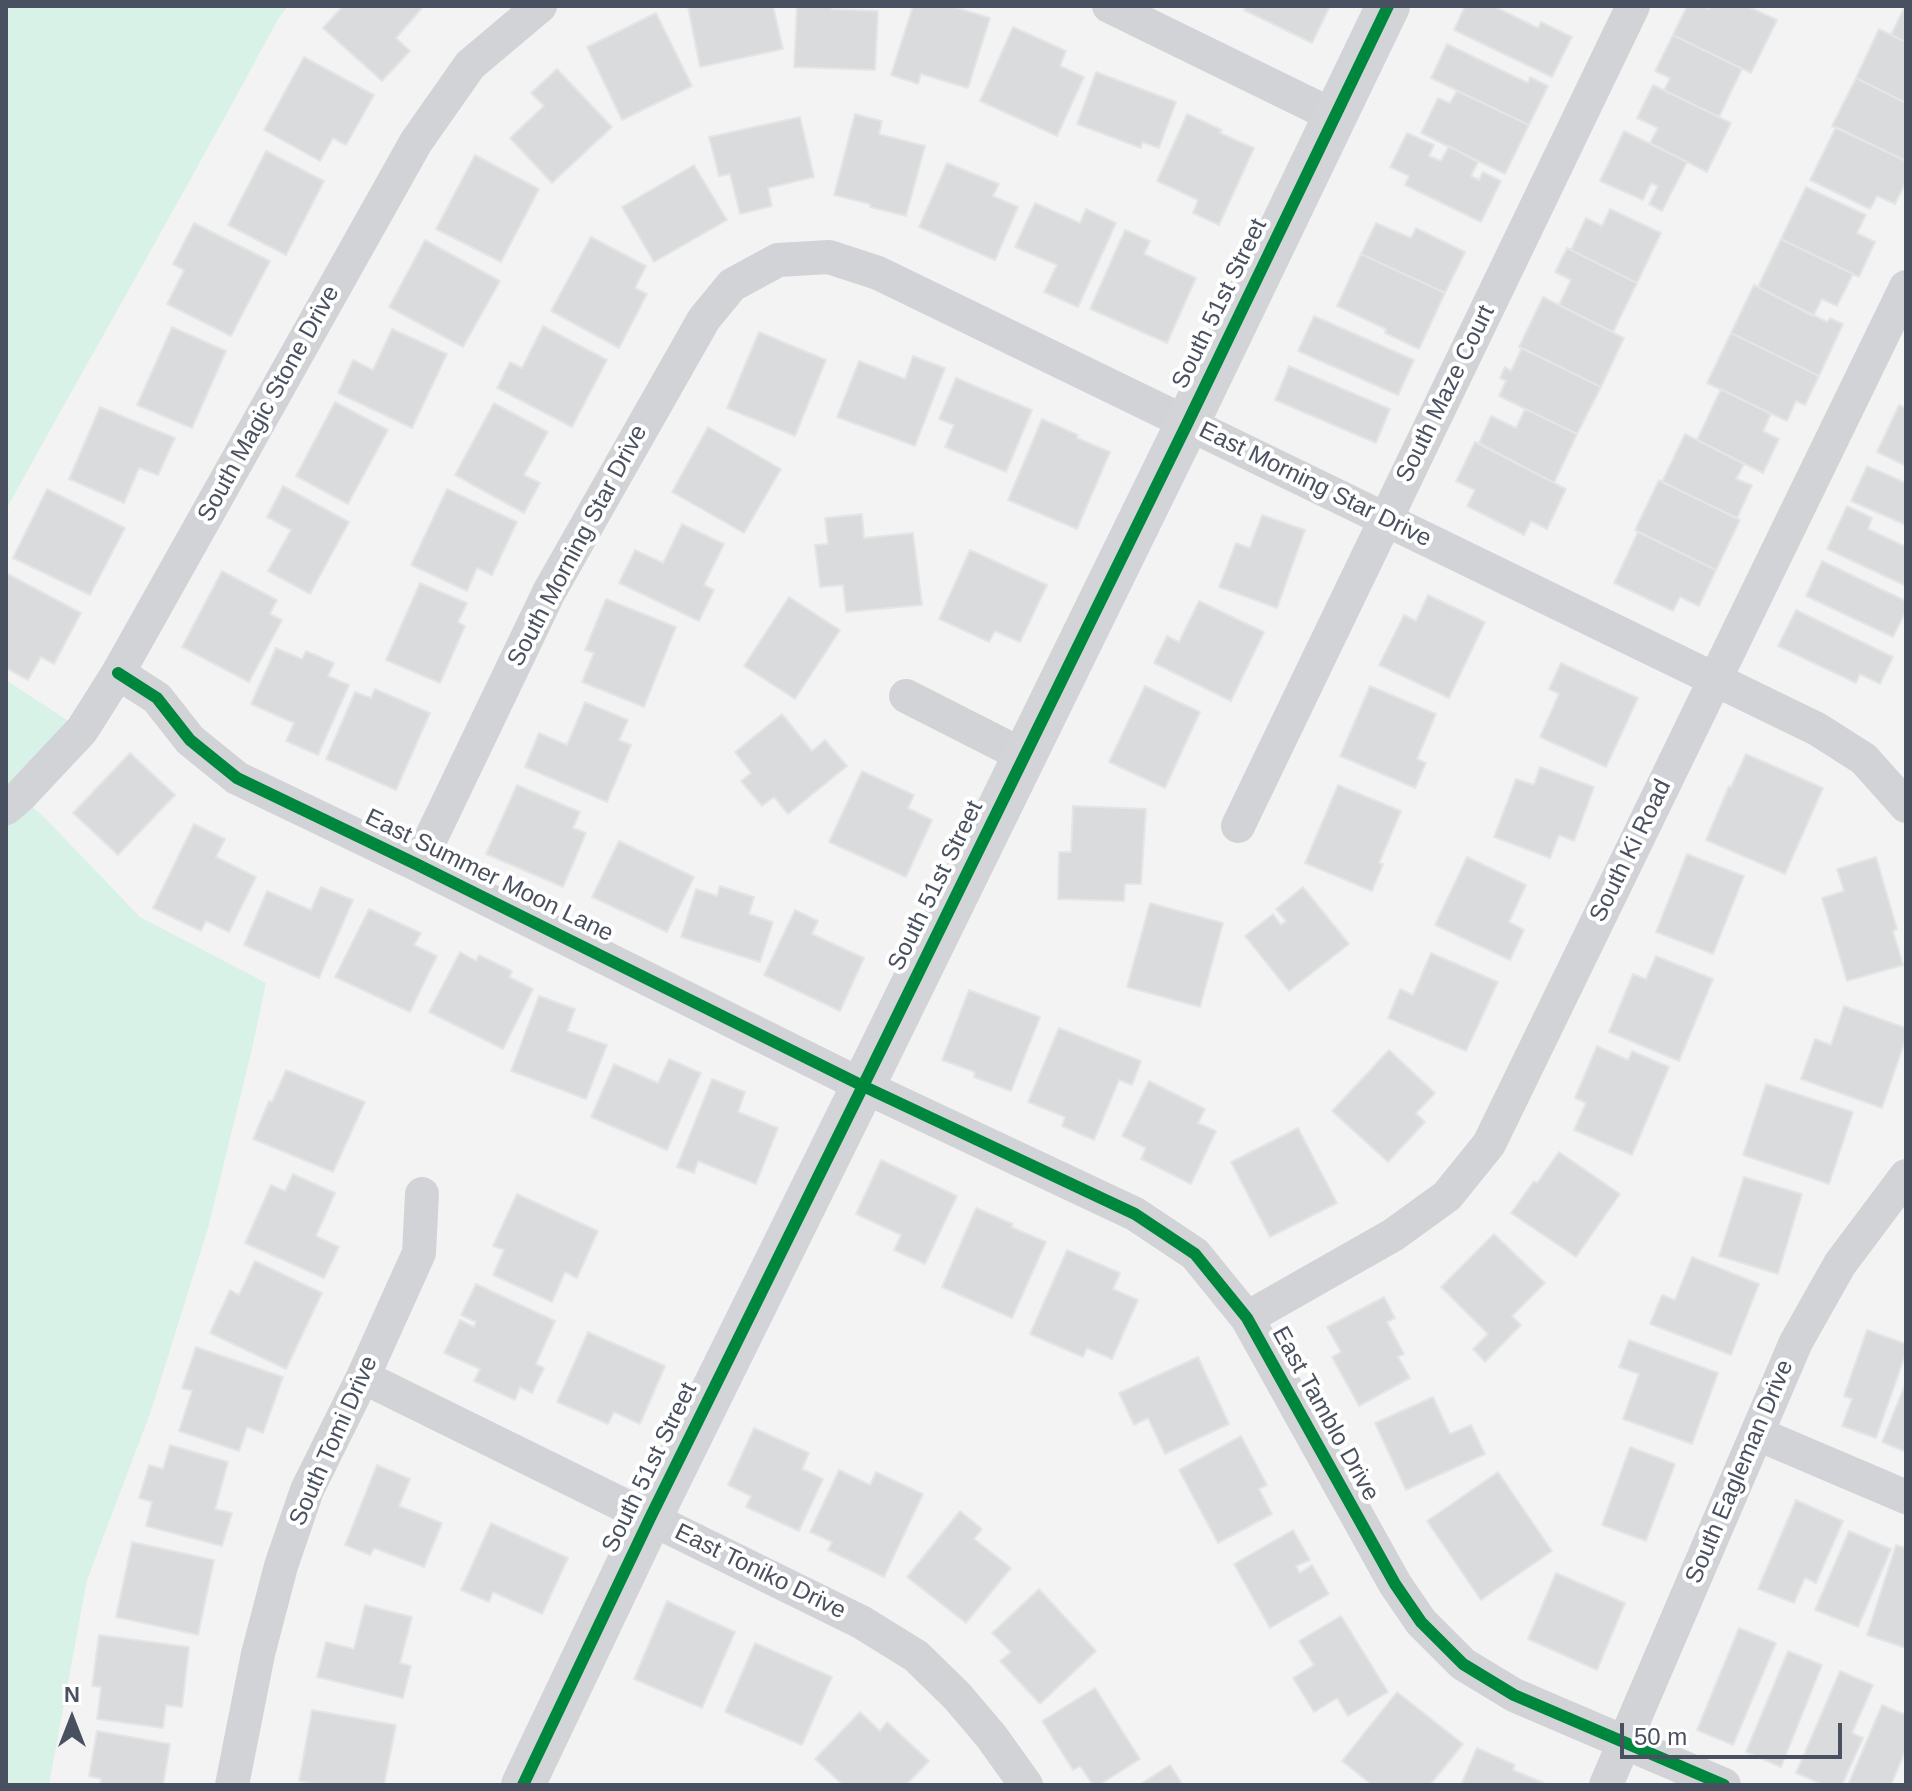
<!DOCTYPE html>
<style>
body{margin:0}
#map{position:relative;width:1912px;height:1791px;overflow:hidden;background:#f3f3f3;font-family:Arial,sans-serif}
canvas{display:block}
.frame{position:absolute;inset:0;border:8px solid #495160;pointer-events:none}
.north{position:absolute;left:32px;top:1679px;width:80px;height:80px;-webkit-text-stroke:6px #fff;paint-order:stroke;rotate:0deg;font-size:22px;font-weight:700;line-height:32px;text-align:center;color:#495160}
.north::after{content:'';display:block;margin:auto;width:28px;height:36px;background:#495160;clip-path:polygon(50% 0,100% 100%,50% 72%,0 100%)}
.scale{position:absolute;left:1620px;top:1723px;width:222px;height:36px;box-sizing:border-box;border:4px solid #495160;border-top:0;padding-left:10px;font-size:24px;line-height:28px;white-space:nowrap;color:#495160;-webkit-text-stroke:6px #fff;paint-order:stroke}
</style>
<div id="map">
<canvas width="1912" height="1791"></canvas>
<div class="frame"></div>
<div class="north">N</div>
<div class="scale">50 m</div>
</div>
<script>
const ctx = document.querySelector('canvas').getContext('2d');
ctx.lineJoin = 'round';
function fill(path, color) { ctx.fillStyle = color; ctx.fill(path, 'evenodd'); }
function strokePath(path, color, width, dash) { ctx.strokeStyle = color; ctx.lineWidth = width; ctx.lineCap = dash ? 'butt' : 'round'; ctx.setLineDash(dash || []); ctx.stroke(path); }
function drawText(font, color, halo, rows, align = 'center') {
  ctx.font = font + ' Arial,sans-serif'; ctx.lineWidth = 8; ctx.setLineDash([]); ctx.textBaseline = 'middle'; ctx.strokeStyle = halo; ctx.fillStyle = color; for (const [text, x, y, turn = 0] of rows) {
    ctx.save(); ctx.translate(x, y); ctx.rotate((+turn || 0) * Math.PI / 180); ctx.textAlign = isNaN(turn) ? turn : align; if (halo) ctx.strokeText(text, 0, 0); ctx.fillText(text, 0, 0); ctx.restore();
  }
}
const green = new Path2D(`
 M6,6h282l-10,13c-88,165 -182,327 -272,491z
 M6,680l76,50 -61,67 23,20 96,100 126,66 -14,66 -44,179 -57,183 -64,169 -38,205h-43z`);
const building = new Path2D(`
 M343,6h77l2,2 -26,30 14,13 -28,30 -59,-53z
 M773,6l10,43 -83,18 -12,-60z
 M797,6h36l-1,3 46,2 -3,59 -81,-3z
 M913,6h38l39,12 -22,70 -47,-14 -3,10 -27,-9z
 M1246,6h84l-18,37 -68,-33z
 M1465,6h28l45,22 3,-6 31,15 -20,40 -98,-47z
 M1687,6h16l6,3 1,-3h37l30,14 -26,53 -78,-38z
 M1905,6h1v36l-15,-7z
 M656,13l36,73 -70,34 -35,-73z
 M1013,27l53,24 -6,15 24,11 -27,59 -77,-35z
 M1879,29l27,13v61l-50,-25z
 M1673,35l69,34 -23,48 -55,-27 6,-12 -15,-7z
 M1447,44l81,39 2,-6 18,9 -19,39 -98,-47z
 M304,57l70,38 -28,50 -13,-7 -13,23 -56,-31z
 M557,69l55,58 -60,56 -42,-45 34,-32 -13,-13z
 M1096,72l80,30 -17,46 -17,-6 -1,6 -64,-24z
 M1856,78l50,25v58l-74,-35z
 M1653,85l78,38 -24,49 -57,-29 8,-15 -21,-10z
 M1457,91l72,34 -24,49 -84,-41 17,-35 12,5z
 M855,114l27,7 -3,13 46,12 -19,70 -36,-9v-3l-36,-9z
 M1187,114l35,16 -2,3 34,15 -35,77 -26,-12 5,-13 -41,-19z
 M800,117l14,60 -46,11 4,18 -32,8 -10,-40 -11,2 -10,-39z
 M1836,127l70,34v21l-11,22 -18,-8 -7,13 -60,-29z
 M1624,131l63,31 -25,49 -13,-7 9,-18 -7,-3 -8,17 -43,-19z
 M1407,133l27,12 -5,11 12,5 8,-15 29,16 -7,14 8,4 4,-8 18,9 -20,41 -76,-37 4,-9 -19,-9z
 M266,151l58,30 -38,74 -58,-30z
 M475,155l64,34 -38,73 -65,-33z
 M947,163l52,21 -6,12 25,11 -23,53 -76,-33z
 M694,165l33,55 -73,42 -32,-55z
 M1806,187l60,28 -9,18 18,9 -16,35 -78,-38z
 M1035,203l45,20 6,-14 30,14 -38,84 -34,-15 13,-27 -42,-18z
 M1610,209l51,24 -24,50 -66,-33 15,-32 16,8z
 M194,223l76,38 -39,75 -64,-32 17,-34 -11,-6z
 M1376,223l35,15 5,-10 49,24 -20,41 -84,-39z
 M1125,230l25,11 -6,13 52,24 -29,65 -77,-34z
 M591,237l55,29 -11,22 12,6 -28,54 -68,-37z
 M1781,239l72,35 -16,32 -15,-7 -9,17 -55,-29z
 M425,240l75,41 -37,66 -74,-40z
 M1567,248l70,35 -24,49 -54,-27 12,-25 -16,-8z
 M1361,254l84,39 -26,56 -34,-16 1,-4 -49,-23z
 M1754,285l73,37 3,-4 13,6 -24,52 -88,-43z
 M1543,297l81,41 -23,49 -82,-40z
 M1314,316l100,44 -16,35 -100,-44z
 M543,326l64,34 -35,67 -75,-39 13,-26 12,6z
 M172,327l54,24 -34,77 -55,-23z
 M392,329l55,25 -35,74 -74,-35 15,-33 20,10z
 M759,332l67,28 -31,76 -68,-28z
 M1731,333l88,43 -14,29 -9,-4 -9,20 -80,-38z
 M1522,348l79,39 -24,47 -78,-38 7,-15 -6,-3 5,-11 6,4z
 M913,356l32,12 -30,78 -78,-29 22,-56 46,18z
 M1289,366l101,43 -14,34 -101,-43z
 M956,378l76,32 -26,62 -61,-25 9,-22 -15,-6z
 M1721,389l50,25 -8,17 16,8 -16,34 -66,-33z
 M335,402l53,28 -40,74 -52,-28z
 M494,403l54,29 -24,43 16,8 -16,30 -69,-38z
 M1899,405l7,3v58l-29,-14z
 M100,407l75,31 -17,37 -19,-7 -15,35 -55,-24z
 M1525,409l52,25 -23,49 -75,-40 12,-27 25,12z
 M1042,419l36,16 -1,3 33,14 -33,77 -69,-29z
 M708,427l73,42 -37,64 -72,-41z
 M1685,434l59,30 -8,15 16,6 -15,33 -75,-36z
 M1475,442l91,47 -19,40 -16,-8 -7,14 -57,-29 8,-16 -19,-9z
 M1867,466l39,17v42l-55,-24z
 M1659,480l81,40 -24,50 -81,-40z
 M283,486l66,36 -39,72 -42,-23 23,-41 -24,-13z
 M47,489l78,39 -35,67 -77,-37z
 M447,489l70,33 -25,53 -15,-7 -10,23 -56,-26z
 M1847,506l25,12 -4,11 38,18v39l-79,-37z
 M862,514l2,24 49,-5 9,72 -76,7 -3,-27 -23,2 -5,-42 13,-1 -3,-26z
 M1262,515l43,15 -28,78 -58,-21 17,-44 14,5z
 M682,524l42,20 -20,41 10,5 -15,31 -80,-38 16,-33 28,13z
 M1638,532l78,38 -17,36 -19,-9 -7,14 -59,-28z
 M970,550l77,35 -27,57 -25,-11 -6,11 -50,-23z
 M1822,561l84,40v10l-13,26 -87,-41z
 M222,571l55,29 -7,14 12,6 -33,62 -67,-35z
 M6,573l75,40 -27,51 -13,-7 -13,23 -22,-12z
 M420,583l47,20 -9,19 7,4 -25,57 -54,-23z
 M1428,595l57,27 -36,76 -70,-33 25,-50 12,6z
 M789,597l51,33 -45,69 -51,-33z
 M606,599l70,28 -32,80 -62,-25 12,-29 -9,-3z
 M1199,601l65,31 -33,69 -77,-38 13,-27 12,6z
 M1796,610l97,47 -13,27 -20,-10 -4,9 -78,-37z
 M276,648l26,11 4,-8 28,12 -6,13 21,9 -31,70 -32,-14 8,-18 -43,-19z
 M1561,663l77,35 -32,69 -66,-30 19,-43 -10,-5z
 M1145,686l55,26 -35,76 -56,-26z
 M1370,686l66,28 -19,45 9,4 -11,25 -75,-32z
 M375,689l55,24 -34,77 -70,-31 29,-67 16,6z
 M585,702l43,18 -9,20 12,5 -24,57 -82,-35 14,-34 28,12z
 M782,714l30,37 13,-11 22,26 -59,48 -14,-17 -12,9 -21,-25 10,-8 -16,-21z
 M130,753l45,42 -57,60 -45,-42z
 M1746,754l77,34 -38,86 -79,-34 23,-54 2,1z
 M1540,767l54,20 -20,54 -15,-6 -9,23 -56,-21 22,-58 18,6z
 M862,771l52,24 -6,13 24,12 -26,57 -77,-35z
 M517,785l63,27 -7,16 13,5 -23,54 -77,-33z
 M1338,785l63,26 -22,52 4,1 -11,27 -67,-28z
 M1073,806l73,3 -5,75h-16l-1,17 -66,-2 1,-47h12z
 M194,824l31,15 -9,18 40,20 -27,55 -23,-11 -5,10 -48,-23z
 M619,841l75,36 -27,55 -75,-35z
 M1687,854l57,22 -31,78 -57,-22z
 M1467,857l59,28 -17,37 15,8 -14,30 -75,-35z
 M1876,857l21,72 -4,2 10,34 -56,16 -25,-83 22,-7 -7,-22z
 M720,886l34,11 -5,17 24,8 -13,40 -79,-25 15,-48 21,7z
 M321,887l32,13 -34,78 -75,-33 23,-54 44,19z
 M1303,887l46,57 -60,47 -44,-55 28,-22 8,11 5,-4 -10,-12z
 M1150,903l73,20 -23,84 -73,-20z
 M369,909l52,24 -7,12 23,11 -27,56 -75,-35z
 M795,910l23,11 -6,13 52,24 -24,53 -76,-36z
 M460,952l16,9 3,-6 33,16 -3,6 24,12 -30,60 -74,-37z
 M1431,953l67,29 -32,69 -78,-33 12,-29 13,6z
 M1656,956l57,23 -34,82 -70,-29 24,-58 13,5z
 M969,990l71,27 -29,74 -37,-14 1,-5 -33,-12z
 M539,996l36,13 -8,22 40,14 -21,54 -75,-28z
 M1844,1006l62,22v10l-24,70 -81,-29 14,-40 16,6z
 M1059,1028l82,33 -9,24 -13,-5 -25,60 -32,-14 3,-9 -37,-15z
 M1597,1046l31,14 4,-9 37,16 -37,88 -58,-25 12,-27 -11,-5z
 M1389,1050l46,43 -19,20 9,9 -37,40 -56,-51z
 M669,1059l32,14 -34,77 -76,-33 23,-53 44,19z
 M286,1070l79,32 -32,70 -80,-33 16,-38 3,1z
 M712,1079l33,13 -7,20 40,16 -22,56 -58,-23 -4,12 -17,-6z
 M1149,1081l56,28 -7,14 18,8 -25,53 -50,-25 5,-11 -24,-12z
 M1766,1084l87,28 -24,72 -86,-29z
 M1298,1128l39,75 -67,34 -39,-75z
 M1559,1152l61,42 -44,63 -65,-44 23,-32 3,2z
 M881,1160l76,36 -32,68 -31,-14 7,-15 -45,-21z
 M293,1174l42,19 -19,43 23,11 -15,31 -79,-35 26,-58 14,6z
 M1744,1177l58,17 -24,80 -59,-18z
 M517,1194l81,37 -21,47 -12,-6 -13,30 -59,-27 11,-25 -11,-4z
 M976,1208l37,16 -2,3 35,15 -34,76 -70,-31z
 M1494,1234l51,49 -33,33 9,9 -36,37 -12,-13 15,-15 -47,-47z
 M1067,1250l53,23 -7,16 25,11 -26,59 -25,-11 -4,9 -53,-23z
 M1692,1257l67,27 -28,71 -81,-31 12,-29 13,5z
 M255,1261l67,32 -36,76 -76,-36 20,-43 9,5z
 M476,1284l79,37 -19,43 8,4 -12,25 -12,-6 -5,13 -41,-19 6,-12 -36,-16 16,-33 14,7 2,-5 -15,-7z
 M1384,1297l11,21 -8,4 17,32 -6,3 12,21 -51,28 -27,-49 9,-5 -14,-25z
 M1867,1330l39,14v9l-30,85 -34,-12 10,-27 -8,-3z
 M588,1332l77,34 -25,58 -26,-12 -6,12 -51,-22z
 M1629,1340l89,33 -26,71 -69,-25 16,-45 -20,-7z
 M196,1347l87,30 -20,56 -16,-6 -8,24 -60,-20 13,-40 -10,-3z
 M1198,1357l31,67 -64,30 -17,-36 -14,7 -15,-32z
 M1906,1382v70l-24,-10z
 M1433,1397l17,37 21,-9 14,29 -79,36 -31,-67z
 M754,1428l55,25 -7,16 21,10 -24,52 -53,-24 5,-11 -23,-11z
 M1241,1436l26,49 -8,4 13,25 -54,29 -39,-73z
 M170,1445l58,17 -13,47 17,4 -10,33 -76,-20 6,-24 -13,-4 10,-33 14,4z
 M1630,1447l45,17 -29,77 -44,-16z
 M377,1465l33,14 -11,27 43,17 -18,44 -50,-19 -4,7 -25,-10z
 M839,1470l31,15 6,-13 47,22 -39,83 -56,-27 4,-8 -22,-10z
 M1498,1472l54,79 -71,49 -54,-79z
 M1796,1500l47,21 -27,62 -11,-5 -11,25 -36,-14z
 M960,1511l22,18 -8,10 37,29 -45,55 -59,-46z
 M491,1523l77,35 -26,56 -49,-22 -4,10 -28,-12z
 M1293,1530l17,30 -14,6 4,7 12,-8 17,29 -59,34 -36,-64z
 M1849,1531l42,18 -33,78 -43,-17z
 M132,1542l82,18 -16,75 -82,-18z
 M1896,1545l10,3v100l-39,-13z
 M1556,1573l69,30 -28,67 -69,-31z
 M1039,1589l57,62 -56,53 -40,-43 11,-9 -19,-19z
 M667,1601l68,31 -33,76 -68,-29z
 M365,1605l47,12 -12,46 11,3 -8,32 -86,-21 9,-35 28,7z
 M1341,1616l47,76 -40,24 -11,-18 -23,14 -21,-34 21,-13 -15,-24z
 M1739,1628l37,15 -43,102 -36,-15z
 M99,1635l90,12 -7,60 -16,-2 -3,23 -66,-9 4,-32 -9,-1z
 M755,1643l77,34 -30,68 -77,-33z
 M1788,1651l34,14 -41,102 -35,-15z
 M1840,1671l33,14 -21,48 11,5 -21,47h-18l-28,-12z
 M1095,1688l45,71 -41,26h-6l-13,-19 -7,4 -31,-49z
 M1397,1692l66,52 -33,41h-58l-30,-24z
 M1882,1705l24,10v34l-15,36h-43z
 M312,1710l84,15 -12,60h-63l-22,-4z
 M860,1712l20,19 7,-9 42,39 -23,24h-63l-28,-26z
 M97,1731l73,13 -7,41h-63l1,-6 -12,-3z
 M1477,1748l38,17 -2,5 31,13 -1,2h-82z
 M1170,1765l13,20h-44z`);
const street = new Path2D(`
 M1109,6l225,110
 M118,673l39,25 33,42 47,38 181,87 445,221 272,128 60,40 52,64 148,266 26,38 42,42 51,31 210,90
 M906,696l118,60
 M6,808l14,-12 62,-66 36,-57 298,-531 54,-77 70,-59
 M1238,826l395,-820
 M418,865l131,-273 155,-273 28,-34 46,-25 51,-3 49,16 939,456 47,30 42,47
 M1247,1318l146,-83 54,-39 42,-52 417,-857
 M363,1377l498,245 55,34 41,40 34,40 35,49
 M1758,1434l148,63
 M232,1785l26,-131 23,-88 26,-76 56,-113 56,-124 3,-59
 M1606,1785l190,-443 44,-78 66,-88`);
const secondary = new Path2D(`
 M523,1785l127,-267 213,-432 324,-662 201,-418`);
const cycleway = new Path2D(`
 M118,673l39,25 33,42 47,38 181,87 445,221 272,128 60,40 52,64 148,266 26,38 42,42 51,31 210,90
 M523,1785l127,-267 213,-432 324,-662 201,-418`);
const streetNames = [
 ["South 51st Street",1220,304,-64],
 ["South Maze Court",1446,394,-64],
 ["South Magic Stone Drive",269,404,-61],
 ["East Morning Star Drive",1315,485,26],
 ["South Morning Star Drive",578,546,-62],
 ["South Ki Road",1631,851,-64],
 ["East Summer Moon Lane",489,876,26],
 ["South 51st Street",936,886,-64],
 ["East Tamblo Drive",1325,1414,61],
 ["South Tomi Drive",334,1441,-66],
 ["South 51st Street",650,1468,-64],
 ["South Eagleman Drive",1740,1472,-67],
 ["East Toniko Drive",760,1572,26]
];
fill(green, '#d8f2e7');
fill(building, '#dadbdd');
strokePath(building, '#e4e5e6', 2);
strokePath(street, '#d2d3d6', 34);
strokePath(secondary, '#d2d4d8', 44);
strokePath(cycleway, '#00873e', 12);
drawText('24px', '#495160', '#fff', streetNames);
</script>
